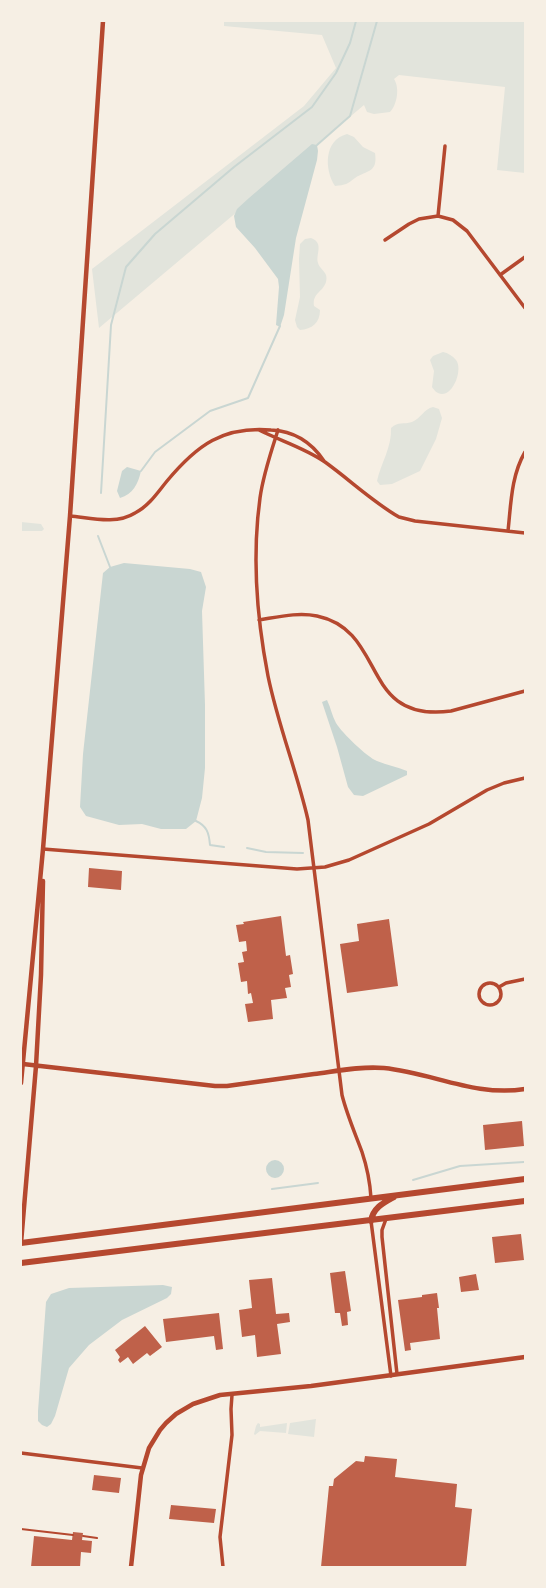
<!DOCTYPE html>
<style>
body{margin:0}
#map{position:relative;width:546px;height:1588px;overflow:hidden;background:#f6efe4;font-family:Rubik,sans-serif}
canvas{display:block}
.frame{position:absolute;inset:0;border:22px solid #f6efe4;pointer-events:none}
</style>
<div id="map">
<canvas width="546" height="1588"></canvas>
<div class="frame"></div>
</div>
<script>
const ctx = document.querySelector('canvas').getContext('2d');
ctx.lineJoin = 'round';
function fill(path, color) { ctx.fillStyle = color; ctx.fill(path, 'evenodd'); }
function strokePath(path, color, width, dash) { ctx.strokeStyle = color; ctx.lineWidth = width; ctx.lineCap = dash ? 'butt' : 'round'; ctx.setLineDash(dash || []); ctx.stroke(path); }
const green = new Path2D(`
 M224,21h301v152l-28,-3 8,-83 -106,-12 -5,4c6,9 3,26 -4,33l-16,2 -7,-2 -3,-7 -265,223 -7,-59 212,-163 32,-38 -14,-33 -98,-9z
 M347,134l7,3 9,10 12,6c3,20 -8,17 -20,25 -8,6 -9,7 -20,8 -11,-17 -11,-46 12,-52z
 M311,238c3,1 6,3 7,6 2,6 -2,13 0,19 2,7 11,9 8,19 -3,10 -14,11 -12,24l6,4c0,13 -8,19 -20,20l-3,-3 -2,-7 5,-23 -1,-38 1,-15 5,-5z
 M443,352c5,1 10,4 13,8 7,9 -2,34 -14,34 -5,0 -8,-4 -10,-7l2,-16 -4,-11 3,-4z
 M433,407l6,2 3,9 -6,21 -16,32 -28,13 -12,1 -3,-4c4,-18 15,-34 14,-53 8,-7 12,-3 21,-6 8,-3 12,-13 21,-15z
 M21,522l20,2 3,5 -2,2h-21z
 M316,1419l-2,18 -26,-3 2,-11z
 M258,1423l2,1v3l27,-4 -1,10 -26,-2 -5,4 -1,-1 2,-8z`);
const water = new Path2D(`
 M312,144l5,1 1,6 -1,9 -21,78 -12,77 -4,12 -4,-2 3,-38 -1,-8 -23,-31 -19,-21 -2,-11 3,-7 12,-11z
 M127,467l14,4c-3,13 -8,23 -21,27l-3,-7 5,-20z
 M124,563l66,6 11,3 5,15 -4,24 3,94v63l-3,30 -6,23 -10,8h-25l-19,-5 -23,1 -33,-9 -6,-9 3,-53 20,-181 7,-6z
 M327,700c4,8 5,16 9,23 6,10 31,34 41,38 10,4 20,6 30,10v4l-44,21 -9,-1 -6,-8 -11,-40 -15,-45z
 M266 1169a9 9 0 1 1 18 0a9 9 0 1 1-18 0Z
 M163,1285l9,2 -1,7 -4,4 -45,22 -33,25 -20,23 -14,48 -4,8 -4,3 -5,-2 -4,-4v-10l8,-109 5,-8 18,-6z`);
const stream = new Path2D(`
 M317,145l33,-29 27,-95
 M141,471l14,-19 55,-41 38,-13 32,-72
 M101,493l10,-168 15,-58 29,-33 79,-67 78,-60 24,-34 14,-30 6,-22
 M98,536l12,31
 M196,821c11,5 13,12 14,24l14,2
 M247,848l19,4 37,1
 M413,1180l47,-14 64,-4
 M272,1189l46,-6`);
const building = new Path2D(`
 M89,868l33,3 -1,19 -33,-3z
 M281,916l5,40 4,-1 3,19 -4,1 2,12 -6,1 2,10 -16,2 2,19 -25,3 -3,-18 8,-1 -2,-10 -3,1 -1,-13 -6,1 -3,-19 6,-1 -2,-10 5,-1 -1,-10 -7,1 -3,-17 8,-1 -1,-2z
 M389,919l9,67 -51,7 -7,-49 19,-3 -2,-17z
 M522,1121l2,25 -39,4 -2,-25z
 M521,1234l3,26 -29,3 -3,-26z
 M345,1271l6,40 -4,1 1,13 -6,1 -2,-13h-5l-5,-40z
 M476,1274l3,16 -18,2 -2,-15z
 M272,1278l4,36 13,-1 1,9 -13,2 4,30 -24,3 -2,-22 -13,2 -3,-27 13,-2 -3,-28z
 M437,1293l2,15h-2l3,31 -30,4 1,7 -6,1 -7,-51 24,-3v-2z
 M219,1313l4,36 -7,1 -2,-14 -48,6 -3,-23z
 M145,1326l17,21 -12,9 -3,-3 -14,11 -5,-7 -8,6 -2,-3 2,-3 -5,-7z
 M365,1456l32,3 -2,18 62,7 -2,23 17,2 -6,58h-145l8,-81h4l1,-7 22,-18 8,1z
 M94,1475l27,3 -2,15 -27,-3z
 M171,1505l45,4 -2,14 -45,-4z
 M73,1532l10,1 -1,7 10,1 -1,12 -10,-1 -1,15h-49l3,-31 38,4z`);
const service = new Path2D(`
 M21,1529l52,6
 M83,1536l14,2`);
const minor = new Path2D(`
 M438,216l7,-70
 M385,240l24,-16 10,-5 19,-3 15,4 14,11 58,77
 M500,275l25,-18
 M259,430c22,11 46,18 66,32 25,18 48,40 74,55l16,4 110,12
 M278,430c-7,22 -15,45 -18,68 -8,58 -3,121 8,178 10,49 29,96 40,144l34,275c5,20 13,38 20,57 5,15 8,30 9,46
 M70,516c21,2 46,9 65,-3 14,-7 23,-21 32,-32 30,-36 56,-55 104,-51 23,1 41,13 53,31
 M508,531c3,-27 3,-55 17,-79
 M259,620c19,-3 39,-8 58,-4 71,15 42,107 134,95l74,-20
 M43,849l254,20 28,-2 24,-7 80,-36 58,-34 17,-7 21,-5
 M479 994a11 11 0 1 1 22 0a11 11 0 1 1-22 0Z
 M499,987l7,-4 19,-4
 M386,1219l-4,11v7l15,137
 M371,1221l20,155
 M21,1453l121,15
 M223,1567l-3,-30 12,-102 -1,-26 1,-14`);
const tertiary = new Path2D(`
 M23,1064l192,22h12c29,-4 58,-8 87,-12 23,-3 47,-8 70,-6 49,5 91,29 141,21
 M21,1083l22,-234 27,-333 33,-495
 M21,1243l15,-177 5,-91 2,-94
 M131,1567l10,-92 8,-27 11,-18 6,-7 10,-9 17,-10 27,-9 91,-9 214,-29`);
const primary = new Path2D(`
 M371,1221c2,-13 12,-18 23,-24
 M21,1243l504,-64
 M21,1263l504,-62`);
fill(green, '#e2e4dc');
fill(water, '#c9d6d2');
strokePath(stream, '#c9d6d2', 2);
fill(building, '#bf614a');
strokePath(service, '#b5482f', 2);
strokePath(minor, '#b5482f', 3.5);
strokePath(tertiary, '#b5482f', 4.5);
strokePath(primary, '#b5482f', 6);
</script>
